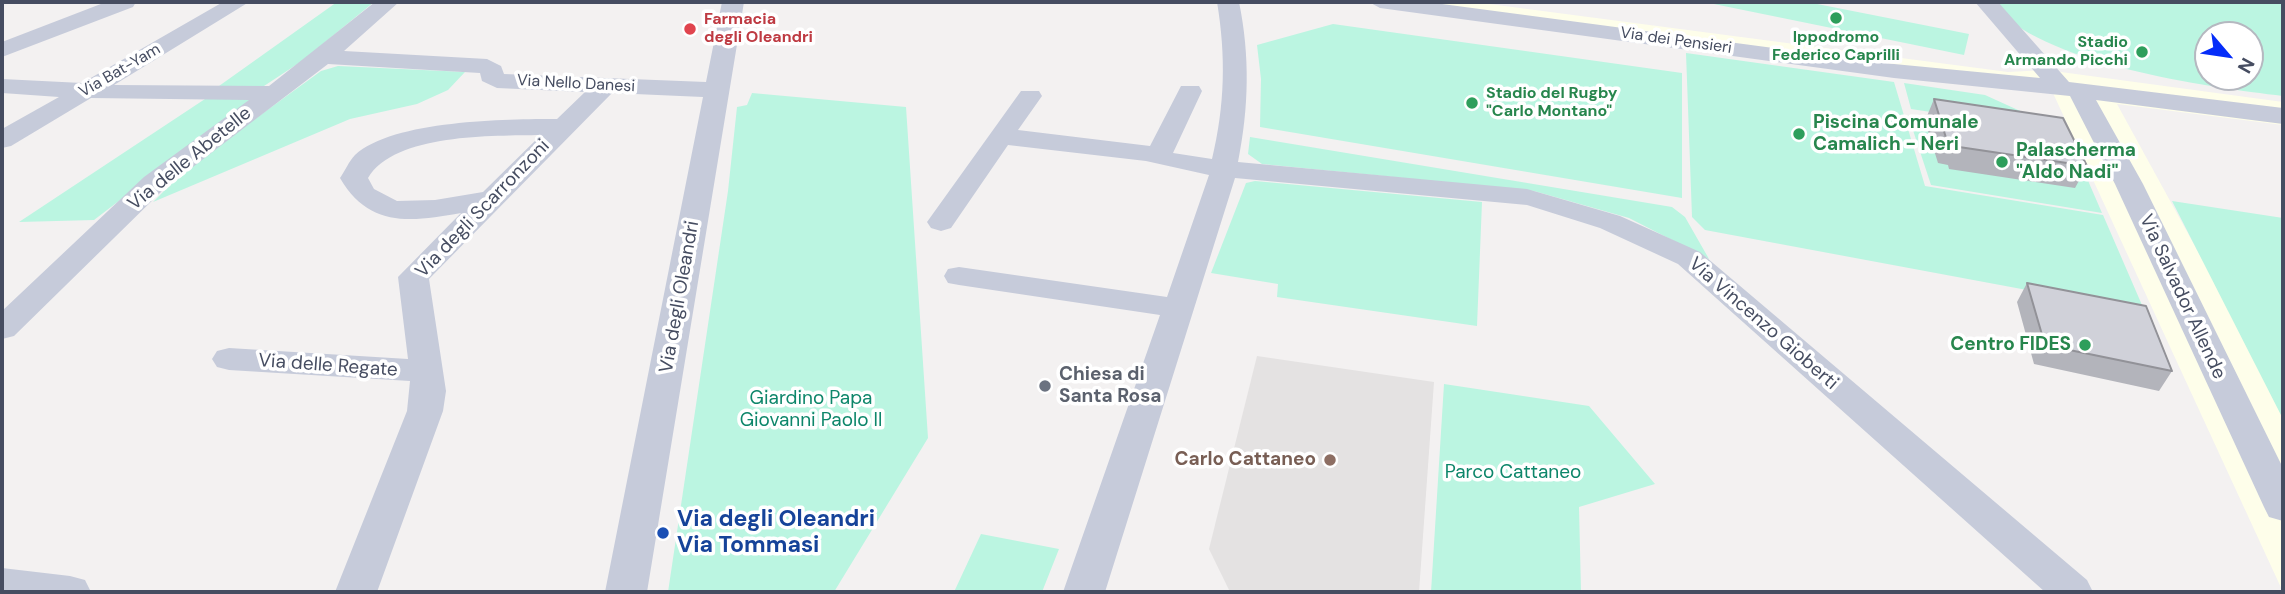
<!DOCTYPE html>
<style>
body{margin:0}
#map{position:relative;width:2285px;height:594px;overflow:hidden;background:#f3f1f1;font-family:"DM Sans",sans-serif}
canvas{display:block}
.frame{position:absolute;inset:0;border:4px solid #464d61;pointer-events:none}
.north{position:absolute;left:2194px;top:21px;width:70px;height:70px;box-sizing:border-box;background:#fff;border:2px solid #b5b8c0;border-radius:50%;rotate:119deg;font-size:19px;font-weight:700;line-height:28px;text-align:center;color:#464d61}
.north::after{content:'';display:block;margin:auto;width:24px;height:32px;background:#052df9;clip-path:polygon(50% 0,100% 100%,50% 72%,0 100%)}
</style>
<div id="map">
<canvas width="2285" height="594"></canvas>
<div class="frame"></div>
<div class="north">N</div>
</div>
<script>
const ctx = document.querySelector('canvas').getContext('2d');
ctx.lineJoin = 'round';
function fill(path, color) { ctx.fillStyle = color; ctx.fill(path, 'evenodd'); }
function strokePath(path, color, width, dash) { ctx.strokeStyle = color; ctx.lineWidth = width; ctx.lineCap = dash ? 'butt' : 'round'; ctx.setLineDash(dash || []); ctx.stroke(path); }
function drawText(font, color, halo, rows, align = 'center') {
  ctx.font = font + ' "DM Sans",sans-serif'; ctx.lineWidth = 7; ctx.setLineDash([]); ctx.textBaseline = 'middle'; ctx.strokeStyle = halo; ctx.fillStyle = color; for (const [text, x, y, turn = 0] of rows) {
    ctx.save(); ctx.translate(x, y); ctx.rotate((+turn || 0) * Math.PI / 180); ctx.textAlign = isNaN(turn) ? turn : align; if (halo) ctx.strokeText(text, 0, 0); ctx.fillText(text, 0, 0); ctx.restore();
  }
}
const commercial = new Path2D(`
 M1387,2h87l534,70 38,-2 237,32v23l-166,-21 166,303v185l-230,-499z`);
const education = new Path2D(`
 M1257,356l177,26 -15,210h-189l-21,-43z`);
const green = new Path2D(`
 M337,2h37l-72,59 -38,25h-45z
 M1704,2h103l162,32 -5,21z
 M1991,2h292v94c-74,-9 -246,-32 -292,-94zM2208,35h42v42h-42z
 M1333,24l349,49v125l-422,-71 1,-48 -4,-34z
 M1686,53l208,29 31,104 178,29 42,97 -440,-82 -13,-13z
 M338,66l127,6 -17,18 -31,14 -67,15 -197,83 33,-33 135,-98z
 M1904,83l81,12 55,25 3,9 -132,-20z
 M752,93l154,14 22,331 -94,154h-166l60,-401 9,-84 10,-2z
 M205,99h47l-158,121 -75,2z
 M1908,115l162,24 32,74 -171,-28z
 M1250,137l422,70 13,10 24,42 -80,-41 -95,-27 -272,-27 -14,-10z
 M1255,181l227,21 -5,124 -200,-29 1,-13 -67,-11 35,-90z
 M2172,201l111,17v201z
 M1444,384l145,22 66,78 -76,23 2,85h-150z
 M981,534l78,15 -17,43h-88z`);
const minor = new Path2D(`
 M106,2h30l-3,5 -131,50v-15z
 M223,2h26l-135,83 155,1 106,-84h24l-55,49 143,8 14,7 3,8 202,8 16,-80h22l-97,590h-42l98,-495 -91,-4 -183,186 17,112 -3,20 -66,181h-42l72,-181 3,-30 -181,-11 -12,-3 -5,-8 5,-8 12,-3 179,11 -10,-82 63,-64c-50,9 -92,15 -121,-35 5,-7 9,-17 15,-23 38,-35 152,-36 202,-36l28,-27 -88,-4 -15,-7 -2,-8 -152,-9 -164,125 -150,147 -12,3v-28l142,-134 105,-77 -158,-2 -80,48 -9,2v-19l57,-32 -57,-4v-14l80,4zM541,135l-58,57 -48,8 -38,1 -23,-12 -6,-11c27,-45 125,-42 173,-43z
 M1217,2h22c11,54 10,105 -1,160l289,27 93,27 80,36 387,328 6,12h-48l-367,-328 -78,-36 -73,-23 -292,-27 -130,414h-42l97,-277 -201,-30 -11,-2 -4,-7 4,-7 11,-2 208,30 42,-122 -63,-14 -138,-16 -57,83 -10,3 -10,-3 -4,-6 94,-131h18l3,5 -24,34 132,16 31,-60h18l3,5 -29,62 39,6c13,-54 14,-103 5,-157z
 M1369,2h58l467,62 146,14 -65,-76h23l71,80 214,26v16l-187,-24 47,84 140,284v53l-14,-4 -5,-10 -149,-323 -45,-88 -176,-18 -514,-70z
 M2,568l68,8 15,4 6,12h-89z`);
const wall = new Path2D(`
 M1934,99l153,67 -12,22 -126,-19 -1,-4 -10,-2 -13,-42z
 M2027,283l145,88 -13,20 -125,-27 -17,-62z`);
const building = new Path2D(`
 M1934,99l129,19 24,48 -128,-19 -1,-4 -11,-2z
 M2027,283l119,23 26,65 -127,-26z`);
const markers = [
 [1836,18,7,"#2e9e5b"],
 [690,29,7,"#e0444e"],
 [2142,52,7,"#2e9e5b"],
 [1472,103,7,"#2e9e5b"],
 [1799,134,7,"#2e9e5b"],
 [2002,162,7,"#2e9e5b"],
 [2085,345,7,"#2e9e5b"],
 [1045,386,7,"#6b7280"],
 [1330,460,7,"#8d6e63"],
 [663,533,7,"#1a4fb4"]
];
const farHealthnames = [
 ["Farmacia",704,20],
 ["degli Oleandri",704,38]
];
const farLeisurenames = [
 ["Ippodromo",1836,38],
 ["Federico Caprilli",1836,56],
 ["Stadio",2128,43,"right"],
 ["Armando Picchi",2128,61,"right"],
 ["Stadio del Rugby",1486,94,"left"],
 ["\"Carlo Montano\"",1486,112,"left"]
];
const farStreetnames = [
 ["Via dei Pensieri",1676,41,8],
 ["Via Bat-Yam",120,71,-30],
 ["Via Nello Danesi",576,84,3]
];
const leisureNames = [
 ["Piscina Comunale",1813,123],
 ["Camalich - Neri",1813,145],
 ["Palascherma",2016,151],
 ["\"Aldo Nadi\"",2016,173],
 ["Centro FIDES",2071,345,"right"]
];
const streetNames = [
 ["Via delle Abetelle",190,159,-39],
 ["Via degli Scarronzoni",483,209,-46],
 ["Via degli Oleandri",680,297,-80],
 ["Via Salvador Allende",2182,297,65],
 ["Via Vincenzo Gioberti",1763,324,41],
 ["Via delle Regate",328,366,4]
];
const worshipNames = [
 ["Chiesa di",1059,375],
 ["Santa Rosa",1059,397]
];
const parkNames = [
 ["Giardino Papa",811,399],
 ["Giovanni Paolo II",811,421],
 ["Parco Cattaneo",1513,473]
];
const educationNames = [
 ["Carlo Cattaneo",1316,460]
];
const nearTransitnames = [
 ["Via degli Oleandri",677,520],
 ["Via Tommasi",677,546]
];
fill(commercial, '#fefeea');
fill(education, '#e4e2e2');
fill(green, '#bbf5e1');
fill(minor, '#c6cbda');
fill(wall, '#b3b4bb');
fill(building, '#d0d1d9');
strokePath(building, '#929298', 2);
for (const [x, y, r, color] of markers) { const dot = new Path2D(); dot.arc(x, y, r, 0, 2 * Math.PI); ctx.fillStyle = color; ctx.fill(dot); strokePath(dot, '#fff', 2.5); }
drawText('bold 16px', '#be3a42', '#fff', farHealthnames, 'left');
drawText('bold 16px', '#27864d', '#fff', farLeisurenames);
drawText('16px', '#464d61', '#fff', farStreetnames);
drawText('bold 19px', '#27864d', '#fff', leisureNames, 'left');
drawText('19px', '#464d61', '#fff', streetNames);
drawText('bold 19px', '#5b616d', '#fff', worshipNames, 'left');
drawText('19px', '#0d866a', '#fff', parkNames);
drawText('bold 19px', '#785e54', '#fff', educationNames, 'right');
drawText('bold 23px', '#164399', '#fff', nearTransitnames, 'left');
</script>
